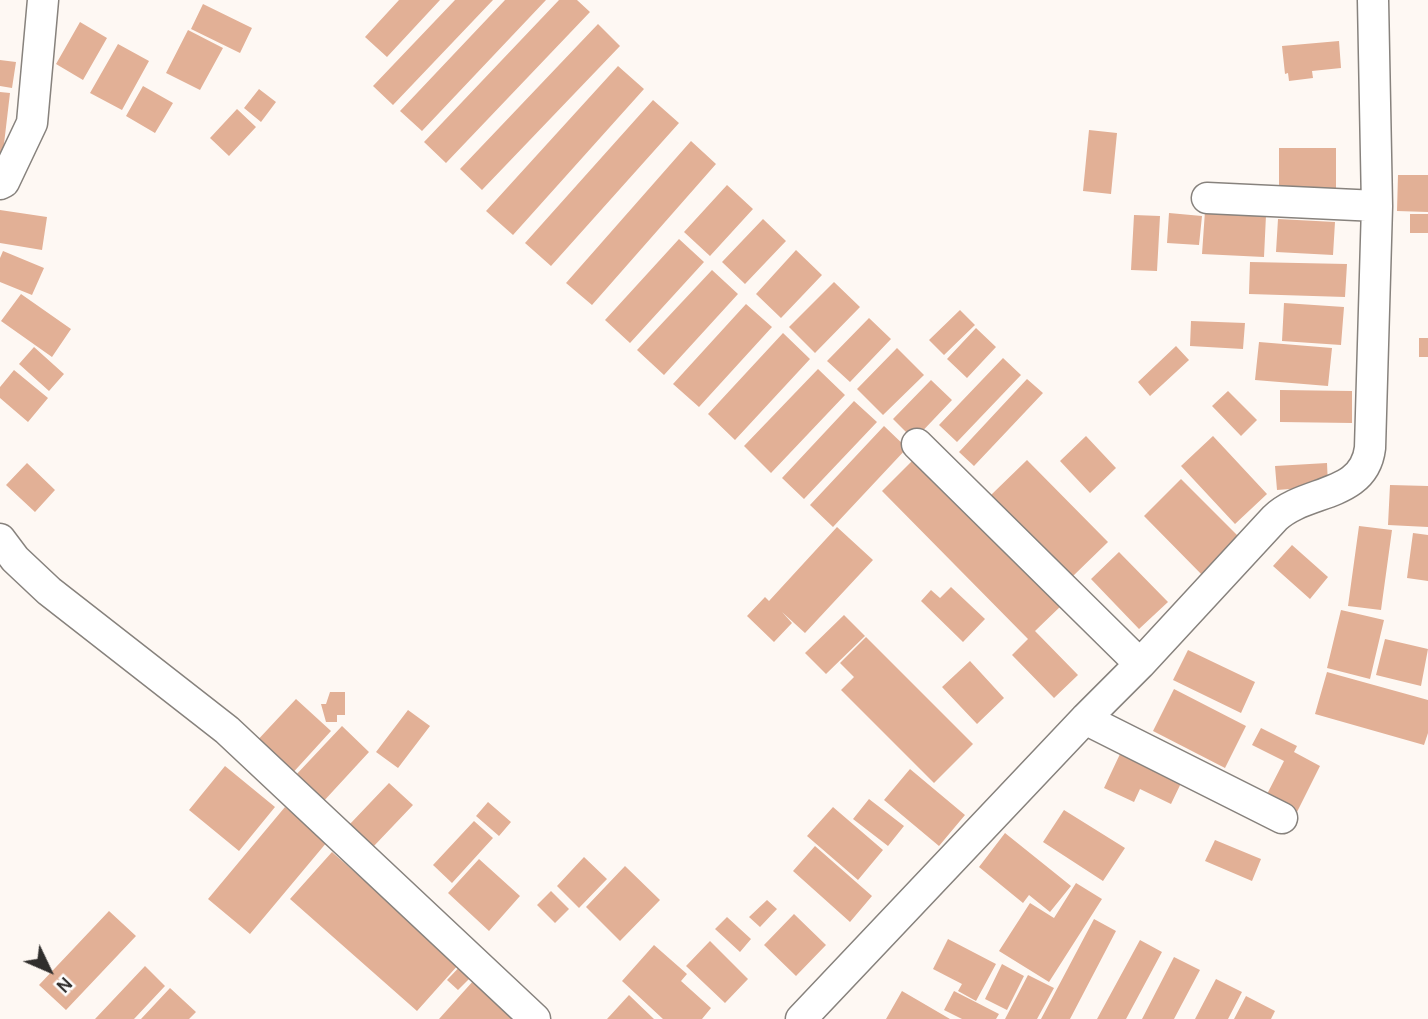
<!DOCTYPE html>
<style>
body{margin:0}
#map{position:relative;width:1428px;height:1019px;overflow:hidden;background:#fef8f3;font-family:Karla,sans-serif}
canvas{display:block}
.north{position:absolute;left:14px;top:935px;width:70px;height:70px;-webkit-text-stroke:5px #fff;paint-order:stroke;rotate:134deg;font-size:19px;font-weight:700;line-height:28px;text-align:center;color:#302e2c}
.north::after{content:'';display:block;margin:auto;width:24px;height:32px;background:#302e2c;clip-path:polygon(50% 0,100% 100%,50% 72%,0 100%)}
</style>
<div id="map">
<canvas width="1428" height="1019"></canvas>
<div class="north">N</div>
</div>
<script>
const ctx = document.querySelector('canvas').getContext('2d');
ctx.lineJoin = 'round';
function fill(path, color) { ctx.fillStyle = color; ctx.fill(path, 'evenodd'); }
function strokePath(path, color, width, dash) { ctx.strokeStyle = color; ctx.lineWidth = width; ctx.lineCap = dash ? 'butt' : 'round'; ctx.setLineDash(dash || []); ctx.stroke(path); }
const building = new Path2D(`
 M399,0h41l-53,57 -22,-20z
 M455,0h38l-100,105 -20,-19z
 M505,0h41l-124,131 -22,-20z
 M559,0h18l13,12 -144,151 -22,-21z
 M203,4l49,24 -12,25 -49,-24z
 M80,22l27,16 -24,42 -27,-16z
 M598,24l22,22 -138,144 -22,-21z
 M188,30l35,18 -23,42 -34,-17z
 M1339,41l2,27 -29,3 1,7 -24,3 -1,-8 -3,1 -3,-28z
 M118,44l31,17 -27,49 -32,-17z
 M0,60l16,2 -4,26 -12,-2z
 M618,66l26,23 -131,146 -27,-24z
 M143,86l30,17 -18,30 -29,-17z
 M259,89l17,13 -15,20 -17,-14z
 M0,92l10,1 -8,68h-2z
 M653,100l26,23 -128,143 -26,-23z
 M237,109l19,18 -27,29 -19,-18z
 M1089,130l28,3 -6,61 -28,-3z
 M691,141l25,23 -124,141 -26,-22z
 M1279,148h57v40h-57z
 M1398,175h30v37l-31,-1z
 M727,185l26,24 -43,47 -26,-24z
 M0,210l47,7 -5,33 -42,-7z
 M1205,211l61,4 -2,42 -62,-3z
 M1169,213l33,3 -3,29 -32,-2z
 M1410,214h18v19h-18z
 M1134,215l26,1 -3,55 -26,-1z
 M763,219l23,22 -41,43 -23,-22z
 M1278,219l57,3 -2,33 -57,-3z
 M679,239l25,23 -74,81 -25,-23z
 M796,250l26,25 -41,43 -25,-24z
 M3,251l41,17 -12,27 -32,-13v-24z
 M1250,262l97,2 -2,33 -96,-3z
 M712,270l26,24 -74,81 -27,-25z
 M834,282l26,25 -45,46 -26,-26z
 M21,294l50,35 -19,28 -51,-36z
 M1284,303l60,4 -3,38 -59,-4z
 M746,304l26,23 -73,80 -26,-23z
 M960,310l15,15 -31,30 -15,-15z
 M869,318l22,21 -41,43 -23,-21z
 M1191,321l54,2 -2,26 -53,-3z
 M976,328l20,19 -29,31 -20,-19z
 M783,333l27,26 -75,81 -27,-26z
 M1419,338h9v19h-9z
 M1259,342l73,6 -4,38 -73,-6z
 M1176,346l13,14 -39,36 -12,-14z
 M34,347l30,27 -15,17 -30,-27z
 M897,348l27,27 -41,40 -26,-26z
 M1003,358l18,17 -64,67 -18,-17z
 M818,369l27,26 -74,78 -27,-27z
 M14,370l34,28 -20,24 -28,-24v-11z
 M1027,379l16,14 -69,73 -15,-14z
 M931,380l21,20 -38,40 -21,-21z
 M1280,390l72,1v32l-72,-1z
 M1228,391l29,29 -16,16 -29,-30z
 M854,401l23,21 -73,77 -22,-21z
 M884,426l23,22 -74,79 -23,-22z
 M1086,436l30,32 -26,25 -30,-32z
 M1213,436l54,58 -32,30 -54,-58z
 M917,456l146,148 -28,27 43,44 -24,23 -42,-43 16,-16 -146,-148z
 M1027,460l81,82 -36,35 -81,-82z
 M27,463l28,27 -20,22 -29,-27z
 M1327,463l1,23 -51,4 -2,-24z
 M1181,479l63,63 -38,37 -62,-63z
 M1390,485l38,1v41l-40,-2z
 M1359,526l33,4 -11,80 -33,-4z
 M837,527l36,33 -68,73 -23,-21 10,11 -18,19 -27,-26 18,-19 4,4z
 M1413,533l15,2v46l-21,-3z
 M1292,545l36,32 -18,22 -37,-33z
 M1119,552l49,50 -29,27 -48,-50z
 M951,587l34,32 -22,23 -42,-41 10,-11 9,8z
 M1341,610l43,10 -14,59 -43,-11z
 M844,615l21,21 -39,38 -21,-21z
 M866,637l107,107 -39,39 -93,-93 13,-13 -14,-14z
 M1385,639l43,10 -7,37 -45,-11z
 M1188,650l67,32 -14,31 -68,-33z
 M970,661l34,37 -27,26 -35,-37z
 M1327,672l101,28v33l-4,12 -109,-31z
 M1174,689l72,37 -21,42 -72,-37z
 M330,692h15v23h-8v7h-11l-5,-18h5z
 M296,699l35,32 -42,46 -35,-33z
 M408,710l22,16 -32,42 -22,-16z
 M342,726l27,26 -47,51 -28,-26z
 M1261,728l36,18 -3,6 26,14 -25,50 -31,-16 20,-39 -32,-16z
 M1120,754l24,11 2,-3 37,17 -12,25 -31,-15 -6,13 -30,-14z
 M225,766l50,41 -36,44 -50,-41z
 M910,769l55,46 -26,31 -55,-46z
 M389,783l24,22 -40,42 -23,-23z
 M869,799l35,27 -16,20 -35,-27z
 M488,802l23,20 -12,14 -23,-20z
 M285,807l42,35 -77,92 -42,-35z
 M833,807l50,43 -25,30 -51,-44z
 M1064,810l61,38 -22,33 -60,-39z
 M474,821l19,17 -41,45 -19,-18z
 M1005,833l66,53 -21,26 -21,-17 -6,8 -44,-36z
 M1215,840l46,19 -9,22 -47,-20z
 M815,846l57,50 -22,26 -57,-51z
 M332,852l127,112 -42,47 -127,-112z
 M584,857l23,22 -28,29 -22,-22z
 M479,859l41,37 -31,35 -41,-38z
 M625,866l35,34 -40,41 -34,-34z
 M1076,883l26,16 -53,83 -50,-31 31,-48 24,15z
 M551,891l18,18 -14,14 -18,-18z
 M767,900l10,9 -17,18 -11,-10z
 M109,911l27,25 -70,74 -27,-25z
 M794,914l32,31 -30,31 -32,-31z
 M727,917l24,22 -11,13 -25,-23z
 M1094,919l22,12 -46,88h-29z
 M948,939l48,25 -20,37 -18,-10 4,-7 -29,-15z
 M1140,940l22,12 -36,67h-29z
 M710,941l38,38 -23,24 -39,-37z
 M654,945l33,29 -6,7 30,27 -9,11h-39l-41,-38z
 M1174,957l26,13 -26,49h-32z
 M467,959l11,11 -20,20 -11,-10z
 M1002,964l22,12 -17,34 -22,-11z
 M145,966l20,20 -31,33h-39z
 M1028,975l26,13 -17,31h-32z
 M1216,979l26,13 -14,27h-33z
 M474,980l44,39h-79z
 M170,988l26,24 -7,7h-48z
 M902,991l48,28h-64z
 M954,991l45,23 -3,5h-34l-18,-9z
 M629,995l25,24h-47z
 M1246,996l29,15 -4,8h-37z`);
const minor = new Path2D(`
 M0,184l4,-2 28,-59 11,-123
 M1207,198l170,8
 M917,444l223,220
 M0,539l15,20 34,32 178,139 308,289
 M1085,719l197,99
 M801,1019l284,-300 55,-55 135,-146c30,-29 89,-20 95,-70l7,-242 -4,-206`);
fill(building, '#e2b096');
strokePath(minor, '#87827d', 33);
strokePath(minor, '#fff', 30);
</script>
